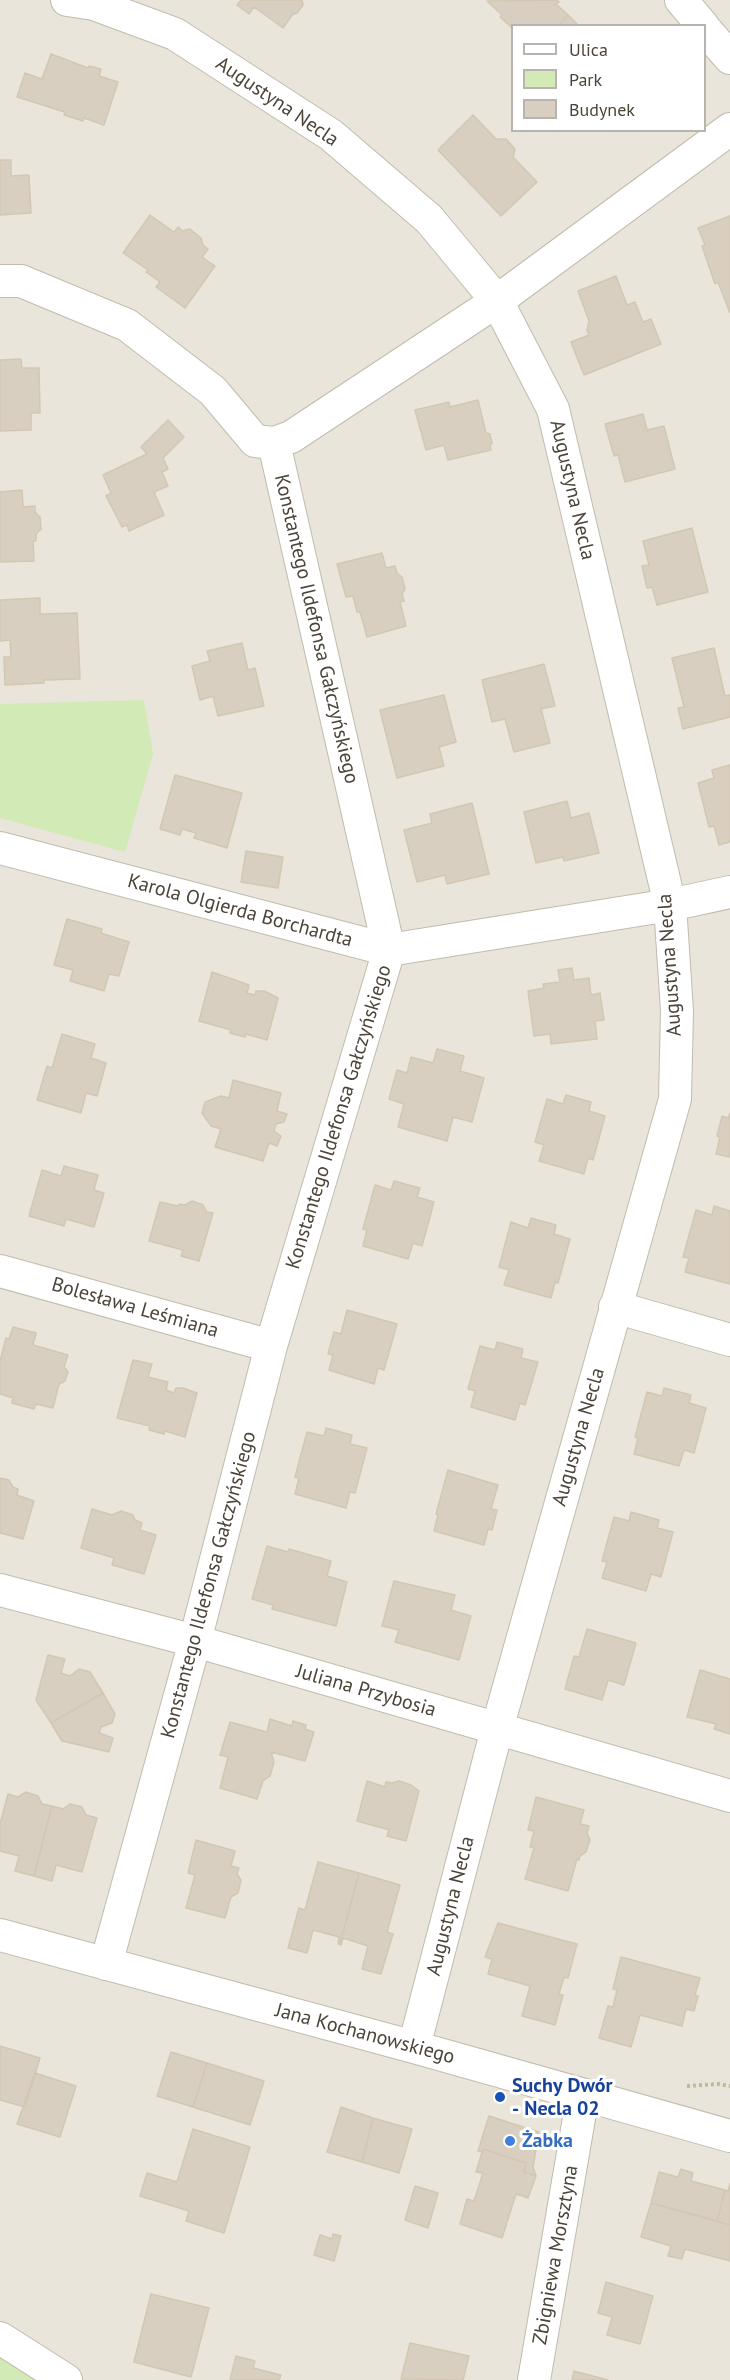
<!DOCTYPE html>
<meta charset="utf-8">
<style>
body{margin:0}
#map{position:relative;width:730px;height:2380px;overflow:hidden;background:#f6f3ec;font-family:"PT Sans",sans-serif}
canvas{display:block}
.legend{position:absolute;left:511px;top:24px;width:195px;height:108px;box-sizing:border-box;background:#fff;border:2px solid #b7b4b0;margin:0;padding:8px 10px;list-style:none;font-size:18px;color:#4b4439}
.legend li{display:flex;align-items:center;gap:12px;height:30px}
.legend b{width:30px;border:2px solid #b7b4b0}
</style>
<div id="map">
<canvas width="730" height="2380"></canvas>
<ul class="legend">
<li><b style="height:8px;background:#fff"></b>Ulica</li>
<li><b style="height:16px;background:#d2eab5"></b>Park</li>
<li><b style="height:16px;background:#d8cfc1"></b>Budynek</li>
</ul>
</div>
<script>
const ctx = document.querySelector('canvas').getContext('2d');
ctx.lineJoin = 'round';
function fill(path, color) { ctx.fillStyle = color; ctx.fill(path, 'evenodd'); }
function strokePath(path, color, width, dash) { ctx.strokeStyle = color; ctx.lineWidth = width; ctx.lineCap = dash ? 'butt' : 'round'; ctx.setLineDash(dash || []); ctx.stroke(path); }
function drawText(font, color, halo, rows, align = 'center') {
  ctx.font = font + ' "PT Sans",sans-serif'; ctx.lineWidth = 6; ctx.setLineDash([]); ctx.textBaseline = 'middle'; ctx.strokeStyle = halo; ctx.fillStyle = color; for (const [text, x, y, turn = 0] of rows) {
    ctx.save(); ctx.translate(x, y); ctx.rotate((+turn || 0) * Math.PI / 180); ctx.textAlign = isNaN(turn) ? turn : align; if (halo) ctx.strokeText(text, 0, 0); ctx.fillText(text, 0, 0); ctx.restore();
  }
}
const residential = new Path2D(`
 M0,0h730v2380h-692l-38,-25zM512,26h192v104h-192z`);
const green = new Path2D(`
 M144,700l9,54 -28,98 -125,-34v-114z
 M0,2355l38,25h-38z`);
const building = new Path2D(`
 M241,0h61l1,5 -6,8 -4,1 -10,14 -29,-21 -5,7 -12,-9z
 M557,0l2,2 -3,2 12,11 -10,11 -44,-1 -3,2 -11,-10 2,-2 -15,-14z
 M568,15l11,11h-21z
 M51,54l37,14 1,-2 12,3 -2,7 19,6 -14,43 -20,-7 -1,3 -19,-6 1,-3 -48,-15 8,-24 17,6z
 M473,115l23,24h10l9,10 -2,8 24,25 -36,34 -63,-66z
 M0,160h11v16l18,-1 2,38 -31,2z
 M150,215l24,17 4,-5 5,4 7,-2 11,9 2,7 5,4 -6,8 13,9 -30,42 -29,-21 4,-5 -14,-10 2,-2 -25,-17z
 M730,216v97l-12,-31 -3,2 -13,-38 3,-1 -7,-17z
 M616,276l11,29 8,-3 8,20 8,-3 10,25 -77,31 -13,-33 18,-7 -2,-5 2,-9 -11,-30z
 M21,359l1,9h17l1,45h-9v17l-31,1v-71z
 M478,400l8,33 4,1 2,9 -2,3 1,4 -43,10 -4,-15 -18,5 -11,-40 34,-8 1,5z
 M643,414l4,16 17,-4 11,43 -50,13 -7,-27 -4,1 -9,-32z
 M168,420l16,17 -21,21 5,11 -6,3 6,14 -14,6 10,23 -35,16 -2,-6 -5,2 -16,-31 5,-3 -8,-18 44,-21 -6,-7z
 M22,490l1,17 12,-1v6l5,5 1,12 -5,5v7h-3l1,20 -34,1v-70z
 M692,528l16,64 -51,13 -5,-18 -5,1 -5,-22 7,-1 -6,-24z
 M382,553l4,15 9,-2 2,7 5,4 3,12 -3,5 2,7 -4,1 6,24 -39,11 -7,-25h-3l-4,-16 -7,1 -9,-33z
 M40,598v16l37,-1 3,66 -36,1v3l-39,2 -1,-28h7l-1,-17 -10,1v-41z
 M242,643l6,27 7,-2 9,38 -46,10 -5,-20 -13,4 -8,-34 18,-5 -3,-10z
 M714,648l11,48 5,-1v22l-47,12 -5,-21 6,-1 -12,-49z
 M544,664l11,42 -14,3 9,34 -36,9 -9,-33 -13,3 -10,-42z
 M444,695l12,47 -17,5 5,19 -47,12 -17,-68z
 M730,765v77l-11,3 -5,-19 -5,1 -11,-44 16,-5 -2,-8z
 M175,775l67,18 -15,55 -33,-10 2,-5 -14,-4 -2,6 -20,-6z
 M567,801l4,17 18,-5 10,40 -35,8 -1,-4 -27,6 -12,-51z
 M472,803l17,71 -42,10 -2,-9 -28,7 -13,-52 28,-7 -2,-9z
 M246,851l37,6 -5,31 -37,-6z
 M67,919l35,10 -1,4 28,9 -10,34 -10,-2 -5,17 -34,-10 3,-11 -19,-5z
 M572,968l2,12 15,-2 2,17 9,-2 4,27 -9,1 2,18 -46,5 -1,-10 -16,2 -6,-45 16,-3 -1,-4 17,-2 -2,-12z
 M212,972l37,13 -2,8 8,2 1,-4h8l14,7 -11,42 -21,-6 -1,3 -15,-4 1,-3 -32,-9z
 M62,1034l33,10 -4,14 15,5 -9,33 -11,-3 -5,20 -44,-13 10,-34 5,2z
 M437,1049l27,7 -4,15 24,7 -12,44 -19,-5 -6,24 -49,-14 6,-23 -15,-5 8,-29 10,3 4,-16 22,6z
 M233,1080l48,13 -4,18 10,3 -3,8 -8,2 -2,7 7,5 -4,10 -8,-3 -6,18 -48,-14 6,-18 -10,-3 -9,-13 3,-11 16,-6 8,2z
 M566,1095l25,7 -2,9 16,5 -12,44 -5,-2 -4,16 -45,-13 5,-16 -9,-3 12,-43 16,5z
 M730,1113v44l-14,-3 4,-17 -3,-1 5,-20 6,2z
 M64,1166l34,9 -4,15 10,3 -10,34 -28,-8 -2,7 -35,-10 13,-46 19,6z
 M394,1181l26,7 -3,9 17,5 -12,44 -9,-3 -5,16 -45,-13 4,-16 -4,-1 12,-44 16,5z
 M192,1201l11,4 4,7 6,1 -14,48 -18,-5 2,-6 -34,-9 11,-39 18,4 1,-2 6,1z
 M714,1206l16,5v73l-45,-12 4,-14 -6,-1 13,-47 16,5z
 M531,1218l25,7 -2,9 16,5 -12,44 -3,-1 -4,16 -47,-13 5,-15 -10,-3 12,-45 17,6z
 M347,1310l50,14 -13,46 -6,-2 -4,16 -45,-14 4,-15 -5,-1 6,-22 7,2z
 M13,1327l23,6 -3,12 35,10 -4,12 4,5 -3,9 -6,3 -6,24 -17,-4 -2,5 -22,-6 1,-5 -13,-4v-33l6,-23 3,1z
 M497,1342l26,7 -2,9 17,4 -13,43 -5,-2 -5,17 -44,-13 4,-16 -7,-2 12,-43 15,4z
 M133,1360l19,4 -4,13 20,5 -2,8 8,3 2,-5h7l14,5 -12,44 -20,-6 -1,3 -15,-4 1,-4 -33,-8z
 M664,1388l27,7 -2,8 17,5 -12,45 -10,-3 -5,16 -45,-12 4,-16 -3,-1 12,-45 15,4z
 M326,1428l26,7 -2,9 17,4 -12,45 -5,-1 -4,16 -51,-14 4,-16 -4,-1 12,-45 17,4z
 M448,1470l50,15 -7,24 6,1 -5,20 -4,-1 -4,16 -50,-14 4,-16 -2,-1z
 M0,1478l9,2 4,7 5,2 -1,6 17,6 -11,38 -23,-6z
 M92,1509l20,6 9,-4 12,4 2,5 7,3 -2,7 16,5 -12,39 -32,-9 2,-7 -33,-10z
 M631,1512l28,8 -2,8 16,4 -12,45 -10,-3 -5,17 -44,-13 5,-16 -5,-1 12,-44 15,4z
 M267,1546l21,6 1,-3 42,12 -4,15 20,6 -11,44 -64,-17 1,-4 -21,-6z
 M394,1581l61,14 -4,15 20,6 -12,44 -64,-18 4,-12 -17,-4z
 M587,1629l49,14 -12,42 -16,-5 -6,20 -37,-11 9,-33 5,1z
 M48,1655l17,4 -4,14 9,3 9,-7 11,3 13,21 -52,30 -15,-23z
 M700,1670l30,9v55l-16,-5 2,-5 -29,-7z
 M103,1693l12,21 -3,9 -11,4 -2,6 14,5 -4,14 -47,-11 -11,-18z
 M270,1719l22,7 1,-5 13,4 -1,4 9,3 -9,29 -34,-9 3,10 -4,14 -7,5 -6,18 -37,-11 8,-31 -8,-2 10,-33 37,10z
 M367,1781l18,6 1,-5 6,1 7,-2 12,4 8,6 -13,50 -19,-5 2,-6 -32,-9z
 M26,1792l12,4 4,8 10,2 -18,70 -19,-5 4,-15 -19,-5v-27l8,-30 10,3z
 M536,1797l48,13 -4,14 9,2 -2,7 3,7 -4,12 -6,4 -1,4 -2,-1 -9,32 -43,-12 9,-31 -4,-1 4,-16 -6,-1z
 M70,1804l12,3 4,8 11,3 -15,54 -26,-7 -4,16 -18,-5 18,-70 11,3z
 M196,1840l39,11 -4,15 8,2 -2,6 4,6 -3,13 -7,4 -6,21 -39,-10 9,-33 -7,-2z
 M318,1862l41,11 -19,71h-2l1,-7 -26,-7 -6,23 -19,-5 11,-40 6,2z
 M359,1873l41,12 -13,47 6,2 -12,40 -19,-5 6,-23 -25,-8 -2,7 -1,-1z
 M498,1923l79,21 -9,34 -4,-1 -5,17 4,1 -8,30 -33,-9 8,-30 -42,-12 4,-15 -7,-2z
 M621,1957l79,21 -5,17 3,1 -4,15 -8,-2 -4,17 -42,-11 -9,32 -32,-9 9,-32 5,1 4,-17 -4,-1z
 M0,2046l40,12 -15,49 -25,-7z
 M171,2052l36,11 -14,44 -36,-11z
 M207,2063l57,18 -14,44 -57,-18z
 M35,2073l41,13 -16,51 -43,-13z
 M341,2107l32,11 -11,44 -35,-10z
 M489,2116l50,16 -6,35 3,9 -12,-4 2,-9 -43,-14v3l-5,-1z
 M373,2118l39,11 -13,44 -37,-11z
 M193,2129l57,18 -26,86 -38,-12 3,-10 -49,-15 7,-23 30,9z
 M483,2149l43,14 -2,9 12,4 -8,22 -12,-4 -14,44 -42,-14 7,-25 7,2 9,-28 -7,-1z
 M681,2169l12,4 -2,8 34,9 -8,31 -66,-18 8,-31 19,5z
 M730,2184v41l-13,-4 8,-31 3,1z
 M415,2186l23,7 -10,35 -23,-8z
 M651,2203l79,22v36l-45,-12 -3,10 -14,-3 3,-10 -30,-9z
 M333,2234l8,2 -7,25 -20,-6 6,-20 12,4z
 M606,2282l47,14 -13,48 -33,-9 5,-18 -14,-4z
 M151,2294l58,14 -18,69 -57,-15z
 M410,2343l59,13 -6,24 -62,-1z
 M236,2356l19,5 -2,7 28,7 -2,5h-49z
 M574,2371l34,9h-36z`);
const path = new Path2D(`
 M687,2086l32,-2 11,2`);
const minor = new Path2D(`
 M67,0l27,4 81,30 156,101 98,84 68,82 56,108 117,496 7,106 -2,88 -178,630 -83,318
 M681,0l22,26
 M704,28l26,30
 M0,281h21l106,44 86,66 42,50 19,2 115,507 -118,396 -76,295 -89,323
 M274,443l17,-6 206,-136 233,-172
 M0,848l389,102 281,-45 60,-13
 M0,1271l271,75
 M615,1307l115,33
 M0,1590l195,51 535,155
 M0,1935l414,112 316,89
 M0,2338l66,42
 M534,2380l49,-285`);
const markers = [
 [500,2097,6,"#1a4fb4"],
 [510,2141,6,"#3f7fe0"]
];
const streetNames = [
 ["Augustyna Necla",277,102,34],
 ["Augustyna Necla",572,490,77],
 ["Konstantego Ildefonsa Gałczyńskiego",316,629,77],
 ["Karola Olgierda Borchardta",240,911,15],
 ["Augustyna Necla",670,965,-94],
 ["Konstantego Ildefonsa Gałczyńskiego",339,1117,-73],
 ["Bolesława Leśmiana",135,1308,16],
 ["Augustyna Necla",579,1437,-74],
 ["Konstantego Ildefonsa Gałczyńskiego",209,1585,-75],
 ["Juliana Przybosia",366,1691,16],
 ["Augustyna Necla",451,1906,-76],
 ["Jana Kochanowskiego",365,2034,15],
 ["Zbigniewa Morsztyna",556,2255,-80]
];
const transitNames = [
 ["Suchy Dwór",512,2086],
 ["- Necla 02",512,2109]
];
const shopNames = [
 ["Żabka",522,2141]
];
fill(residential, '#eae5da');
fill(green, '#d2eab5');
fill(building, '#d8cfc1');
strokePath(building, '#d3c7b4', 1.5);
strokePath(minor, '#c2bbae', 34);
strokePath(path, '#c4b79f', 4, [3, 3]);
strokePath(minor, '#fff', 32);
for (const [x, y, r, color] of markers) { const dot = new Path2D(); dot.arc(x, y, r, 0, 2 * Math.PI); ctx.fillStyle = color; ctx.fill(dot); strokePath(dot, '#fff', 2); }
drawText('20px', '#4b4439', '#fff', streetNames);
drawText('bold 20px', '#164399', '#fff', transitNames, 'left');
drawText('bold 20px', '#366cbe', '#fff', shopNames, 'left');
</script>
